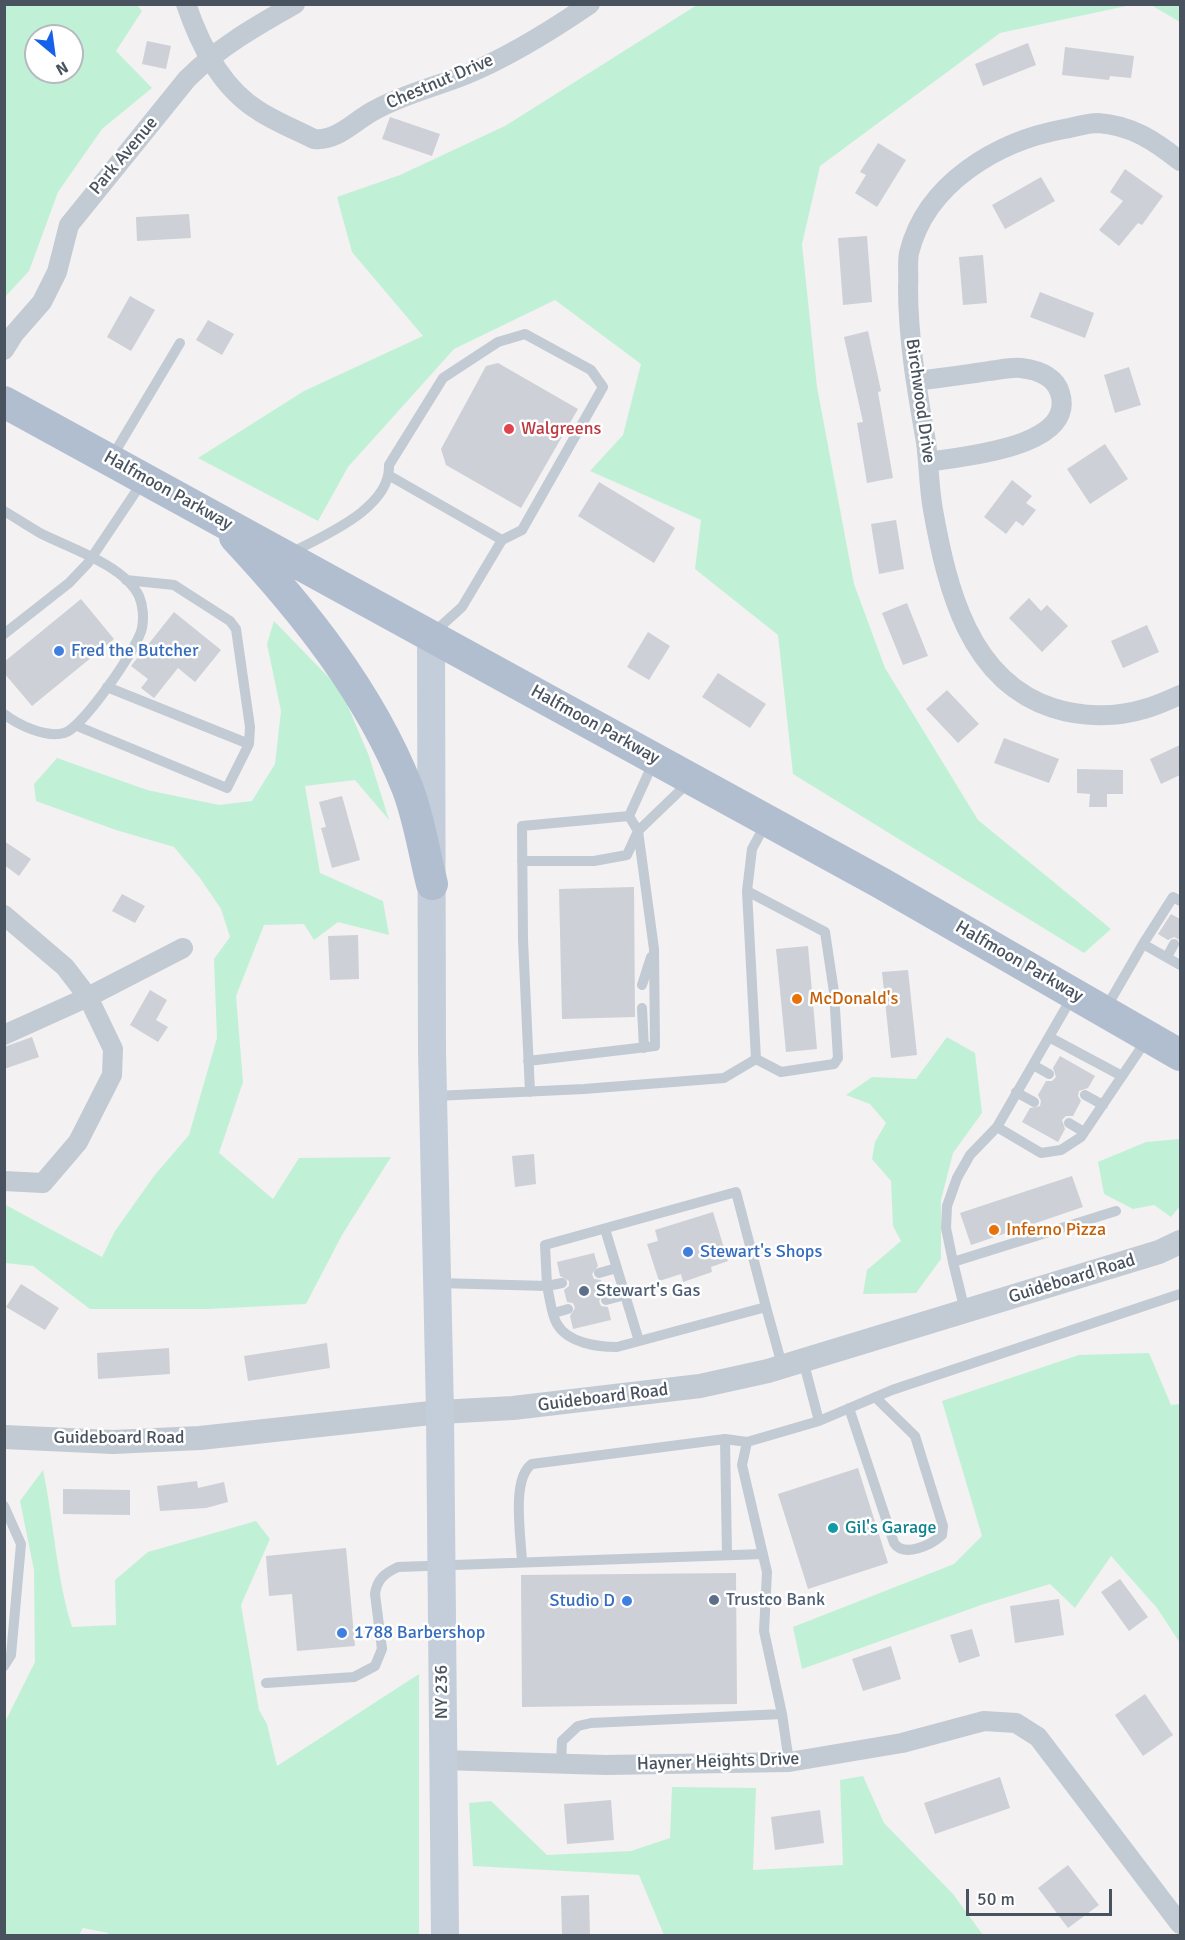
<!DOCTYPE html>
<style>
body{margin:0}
#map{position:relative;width:1185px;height:1940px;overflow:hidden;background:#f3f1f1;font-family:Signika,sans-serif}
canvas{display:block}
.frame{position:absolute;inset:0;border:6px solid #48535f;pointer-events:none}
.north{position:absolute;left:24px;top:24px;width:60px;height:60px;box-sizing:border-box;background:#fff;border:2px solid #b6babf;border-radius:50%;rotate:151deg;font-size:16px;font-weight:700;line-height:24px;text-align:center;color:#48535f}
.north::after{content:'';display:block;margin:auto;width:21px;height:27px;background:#1661e9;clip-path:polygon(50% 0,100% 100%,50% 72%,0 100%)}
.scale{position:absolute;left:966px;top:1889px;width:146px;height:27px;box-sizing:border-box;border:3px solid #48535f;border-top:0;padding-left:8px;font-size:18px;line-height:21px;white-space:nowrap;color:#48535f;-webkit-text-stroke:4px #fff;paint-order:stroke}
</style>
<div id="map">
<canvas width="1185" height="1940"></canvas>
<div class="frame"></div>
<div class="north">N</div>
<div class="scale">50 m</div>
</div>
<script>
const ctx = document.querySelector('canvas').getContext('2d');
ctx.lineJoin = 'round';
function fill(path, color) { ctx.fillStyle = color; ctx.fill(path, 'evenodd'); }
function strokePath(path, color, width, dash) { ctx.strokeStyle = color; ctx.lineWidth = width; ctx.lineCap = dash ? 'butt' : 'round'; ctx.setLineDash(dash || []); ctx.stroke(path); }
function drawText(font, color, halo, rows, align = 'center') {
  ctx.font = font + ' Signika,sans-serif'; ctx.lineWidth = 5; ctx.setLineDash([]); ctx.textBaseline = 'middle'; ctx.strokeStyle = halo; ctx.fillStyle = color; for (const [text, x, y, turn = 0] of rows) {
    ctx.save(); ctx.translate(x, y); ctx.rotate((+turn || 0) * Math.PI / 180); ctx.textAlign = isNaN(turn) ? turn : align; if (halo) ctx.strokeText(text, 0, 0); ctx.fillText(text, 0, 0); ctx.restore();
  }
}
const green = new Path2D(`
 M5,4l132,1 5,6 -26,40 36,37 -50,41 -44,63 -29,79 -24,26zM36,36h36v36h-36z
 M697,5h434l-131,28 -180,133 -18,78 15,143 37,197 31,84 93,152 133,109 -27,24 -291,-179 -15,-139 -83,-66 6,-49 -111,-49 33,-36 18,-71 -86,-64 -101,49 -106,118 -30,54 -120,-63 106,-67 119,-55 -71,-84 -15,-55 63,-22 105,-49z
 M1151,5h29v17z
 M274,621l67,69 28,66 20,64 -34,-40 -50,6 15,87 63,28 6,34 -51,-13 -24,18 -10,-16 -40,1 -28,71 7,86 -24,71 54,46 26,-41 92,-1 -49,78 -36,69 -98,5h-118l-57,-43 -28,-3 -1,-59 98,53 13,-26 39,-55 35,-41 28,-97 -3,-79 16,-22 -9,-28 -21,-31 -26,-31 -58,-17 -80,-29 -2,-17 23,-26 90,32 72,15 33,-4 23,-37 6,-53 -14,-67z
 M947,1037l28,16 7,60 -29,40 -12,47v59l-25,34 -53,1 4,-24 34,-29 -8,-15 -2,-45 -19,-22 3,-17 11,-19 -16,-19 -24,-9 26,-18 44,2z
 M1180,1139v67l-9,11 -17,-12 -21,4 -29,-15 -6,-32 48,-20z
 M1149,1353l22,52 9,-1v239l-23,-35 -46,-52 -36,52 -25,-24 -66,20 -182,65 -9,-42 161,-63 28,-28 -40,-135 137,-46z
 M43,1470c11,52 13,106 29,157l44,-2 -1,-45 33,-28 108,-31 14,18 -29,66 18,105 8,14 10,42 142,-92v261l-311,1v-3l-25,-5 -4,7h-74v-213l30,-60 -1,-92 -14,-69z
 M863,1776l21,47 69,71 30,41h-319l-25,-60 -166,-9 -4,-63 22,-2 56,54 84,-4 39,-13 2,-51 84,1 -3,82 90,-5 -3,-85z`);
const building = new Path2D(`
 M147,41l24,5 -5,23 -24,-5z
 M1028,43l8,22 -53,21 -8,-22z
 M1065,47l69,9 -3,22 -21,-2 -1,4 -47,-5z
 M390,117l50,17 -8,22 -50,-17z
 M878,143l28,17 -29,47 -22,-14 11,-18 -6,-3z
 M1125,169l38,27 -21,29 -4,-2 -19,23 -20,-16 24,-29 -13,-9z
 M1041,177l14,24 -50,28 -13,-24z
 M189,214l2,24 -54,3 -1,-24z
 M867,236l5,66 -29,3 -5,-67z
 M983,255l4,48 -24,2 -4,-48z
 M1040,292l54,21 -9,25 -55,-21z
 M130,296l25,14 -24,41 -24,-14z
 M208,320l26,14 -12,21 -26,-15z
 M868,331l13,60 -3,1 15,86 -26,5 -10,-60 6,-1 -19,-85z
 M498,363l80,46 -57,99 -75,-43 -5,-16 45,-83z
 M1129,367l12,38 -26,8 -11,-38z
 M1105,444l23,35 -38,25 -23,-35z
 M1012,480l20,16 -6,7 10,7 -13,16 -7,-5 -10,13 -22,-17z
 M599,482l76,46 -21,35 -76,-47z
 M896,520l8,49 -25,5 -8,-50z
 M1029,598l12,13 6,-6 21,21 -26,26 -33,-34z
 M81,599l33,40 -82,67 -28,-33v-11z
 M907,603l21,53 -25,9 -21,-52z
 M174,612l47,38 -26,32 -17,-14 -24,30 -13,-10 7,-9 -17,-13z
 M1147,625l12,27 -36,16 -12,-27z
 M648,632l22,14 -21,34 -22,-13z
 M718,673l48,31 -16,24 -48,-31z
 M947,690l32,34 -21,19 -32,-34z
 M1004,738l55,21 -10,24 -55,-20z
 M1180,745v30l-19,9 -11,-25z
 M1077,769l46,1v24h-16v13h-18l1,-13 -13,-1z
 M342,796l18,64 -28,8 -11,-40 5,-1 -7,-25z
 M4,841l27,18 -12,17 -15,-11z
 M634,887l1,130 -73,2 -3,-130z
 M122,894l23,12 -10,17 -23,-12z
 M1171,914l9,5v21l-6,-3 -6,3 -10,-6z
 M358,935l1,44 -29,1 -2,-44z
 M808,946l9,103 -31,3 -10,-103z
 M908,970l9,85 -26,3 -9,-86z
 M150,990l17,10 -11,20 12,7 -10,15 -28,-17z
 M32,1037l7,20 -35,12v-22z
 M1060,1056l35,20 -7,12 -9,3 -1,5 3,5 -8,15h-7l-4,4 3,9 -7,13 -36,-20 8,-14 10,-2 1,-5 -3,-6 8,-14h6l4,-4 -3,-9z
 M534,1154l2,30 -21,3 -3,-31z
 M1072,1176l11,31 -112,38 -11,-32z
 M713,1212l15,49 -17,6 1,5 -29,10 -2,-8 -22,7 -12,-37 11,-3 -3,-11z
 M594,1253l4,13 -6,8 2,5 7,1 3,13 -5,8 2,5 7,1 3,13 -38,9 -3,-13 5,-8 -2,-5 -6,-1 -3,-12 5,-4v-5l-9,-5 -3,-14z
 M21,1284l38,24 -14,22 -39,-23z
 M327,1343l3,25 -82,13 -4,-25z
 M169,1348l1,26 -72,5 -1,-26z
 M858,1468l30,95 -80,26 -30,-95z
 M197,1481l1,7 26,-6 4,20 -22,6 -46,3 -3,-25z
 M63,1489l67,1v25l-67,-1z
 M346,1548l9,98 -58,5 -5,-57 -23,2 -3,-40z
 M736,1573l1,131 -215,3 -1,-132z
 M1120,1579l28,38 -19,14 -28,-39z
 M1059,1599l5,36 -49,8 -5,-37z
 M972,1629l8,27 -21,7 -9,-28z
 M891,1646l10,33 -38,12 -11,-32z
 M1145,1694l28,41 -30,21 -28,-41z
 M1000,1777l10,31 -75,26 -11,-31z
 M611,1800l3,40 -47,4 -3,-40z
 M820,1810l4,33 -49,7 -4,-33z
 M1068,1865l31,40 -31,23 -30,-40z
 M589,1895l1,40h-28l-1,-39z`);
const service = new Path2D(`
 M112,457l68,-114
 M390,476l112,64 -40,67 -30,27
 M4,511c12,7 24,15 36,22 29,15 84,32 99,63 4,9 5,22 3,32 -3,18 -60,101 -78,105 -18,5 -46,-8 -60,-19
 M289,554c33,-18 102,-45 100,-89l54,-87 55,-36 27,-8 66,36 12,17 -81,143 -20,10
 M4,634l65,-51 19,-20 55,-82
 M107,687l142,57
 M77,726l150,62 22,-44 1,-17 -14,-98 -6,-8 -56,-36 -48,-5
 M629,816l25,-55
 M522,861h72l33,-6 11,-24 52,-50
 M747,891l78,41 9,60 4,66 -4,6 -53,8 -25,-13 -9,-168 5,-42 14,-26
 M1143,944l30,-47 7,4
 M1167,957l7,-13
 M642,985l9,-28
 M642,1008l2,40
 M1106,1008l37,-64 37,21
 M1049,1037l73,39
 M528,1061l127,-15 -1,-97 -16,-118 -9,-15
 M1033,1065l16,9
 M530,1092l-7,-152 -1,-114 107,-10
 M1016,1092l18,10
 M1085,1095l18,10
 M435,1096l149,-7 140,-11 32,-19
 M1069,1123l15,9
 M997,1127l44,26 20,-3 20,-13 66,-98
 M605,1229l34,112
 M953,1262l-7,-34 1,-22 10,-28 13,-23 27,-28 75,-130
 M599,1273l18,-5
 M439,1283l108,3c3,12 4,28 10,38 11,19 40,23 60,23l149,-40 16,58
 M562,1283l-15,3 -2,-41 191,-53 30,115
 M606,1300l19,-5
 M965,1311l-12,-49 163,-51
 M554,1313l14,-4
 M803,1360l16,61
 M849,1408l45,135c10,15 37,2 48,-8l1,-9 -28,-90 -40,-39
 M725,1439l2,116
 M4,1506l17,38 -10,111 -7,11
 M522,1562c-1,-25 -11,-84 10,-98l193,-25 22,3
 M266,1683l88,-6 21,-11 7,-17 -7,-55c2,-15 10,-21 23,-27l365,-13
 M789,1762l-7,-48 -18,-83 3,-59 -25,-107 5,-23 72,-21 73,-31 288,-96
 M561,1764l1,-23 16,-15 13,-3 191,-9`);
const minor = new Path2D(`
 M186,4c14,41 35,84 73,107 17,11 37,19 55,28 23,3 41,-19 61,-29 29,-16 60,-23 90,-35 44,-18 87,-45 125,-71
 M1180,161c-25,-20 -49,-36 -82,-38 -11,0 -23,4 -34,6 -66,12 -138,54 -155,124 -2,11 0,23 -1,34 0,52 9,104 18,155 3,23 3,46 7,68 14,78 36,171 120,198 28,9 62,10 91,1 12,-3 25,-9 36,-14
 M4,350l10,-16 28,-32 15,-30 12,-47 118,-146c32,-32 69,-53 108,-75
 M916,381c24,-3 48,-6 73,-10 10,-1 22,-4 32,-3 16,2 34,8 39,25 17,55 -99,63 -131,69
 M4,915l61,52 23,30 -84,38
 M4,1181l39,2 35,-41 34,-67 1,-26 -25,-52 95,-49
 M442,1760l164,5 183,-3 113,-19 82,-22 32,2 22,14 142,187`);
const tertiary = new Path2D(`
 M4,1437l109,5 87,-4 240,-26 73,-4 187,-22 68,-15 391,-119 21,-10`);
const secondary = new Path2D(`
 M431,635l1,416 8,361 5,524`);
const primary = new Path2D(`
 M4,402l877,481 299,172
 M235,537c69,74 134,155 172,250 12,30 17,66 25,97`);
const markers = [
 [509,429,6,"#e0444e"],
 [59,651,6,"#3f7fe0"],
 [797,999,6,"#e8710a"],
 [994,1230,6,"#e8710a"],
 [688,1252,6,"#3f7fe0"],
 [584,1291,6,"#5c6f8a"],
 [833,1528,6,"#0f9aa8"],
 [714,1600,6,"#5c6f8a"],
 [627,1601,6,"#3f7fe0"],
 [342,1633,6,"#3f7fe0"]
];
const streetNames = [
 ["Chestnut Drive",440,82,-23],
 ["Park Avenue",124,156,-50],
 ["Birchwood Drive",920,401,82],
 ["Halfmoon Parkway",168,491,29],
 ["Halfmoon Parkway",595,725,29],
 ["Halfmoon Parkway",1019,962,30],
 ["Guideboard Road",1072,1279,-17],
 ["Guideboard Road",603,1398,-7],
 ["Guideboard Road",119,1438],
 ["NY 236",442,1692,-90],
 ["Hayner Heights Drive",718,1762,-2]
];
const healthNames = [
 ["Walgreens",521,429]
];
const shopNames = [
 ["Fred the Butcher",71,651],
 ["Stewart's Shops",700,1252],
 ["Studio D",615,1601,"right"],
 ["1788 Barbershop",354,1633]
];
const foodNames = [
 ["McDonald's",809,999],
 ["Inferno Pizza",1006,1230]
];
const serviceNames = [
 ["Stewart's Gas",596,1291],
 ["Trustco Bank",726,1600]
];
const cultureNames = [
 ["Gil's Garage",845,1528]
];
fill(green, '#c0f1d7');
fill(building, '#cdd0d6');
strokePath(service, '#c2cad3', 10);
strokePath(minor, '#c2cad3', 20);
strokePath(tertiary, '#c2cad3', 24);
strokePath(secondary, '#c4cdda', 28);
strokePath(primary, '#b1bed0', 32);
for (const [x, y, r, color] of markers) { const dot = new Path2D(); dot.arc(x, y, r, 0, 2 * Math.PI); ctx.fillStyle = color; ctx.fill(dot); strokePath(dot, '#fff', 2); }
drawText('18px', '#48535f', '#fff', streetNames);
drawText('18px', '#be3a42', '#fff', healthNames, 'left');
drawText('18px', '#366cbe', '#fff', shopNames, 'left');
drawText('18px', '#c56008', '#fff', foodNames, 'left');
drawText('18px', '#4e5e75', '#fff', serviceNames, 'left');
drawText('18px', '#0d838f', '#fff', cultureNames, 'left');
</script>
